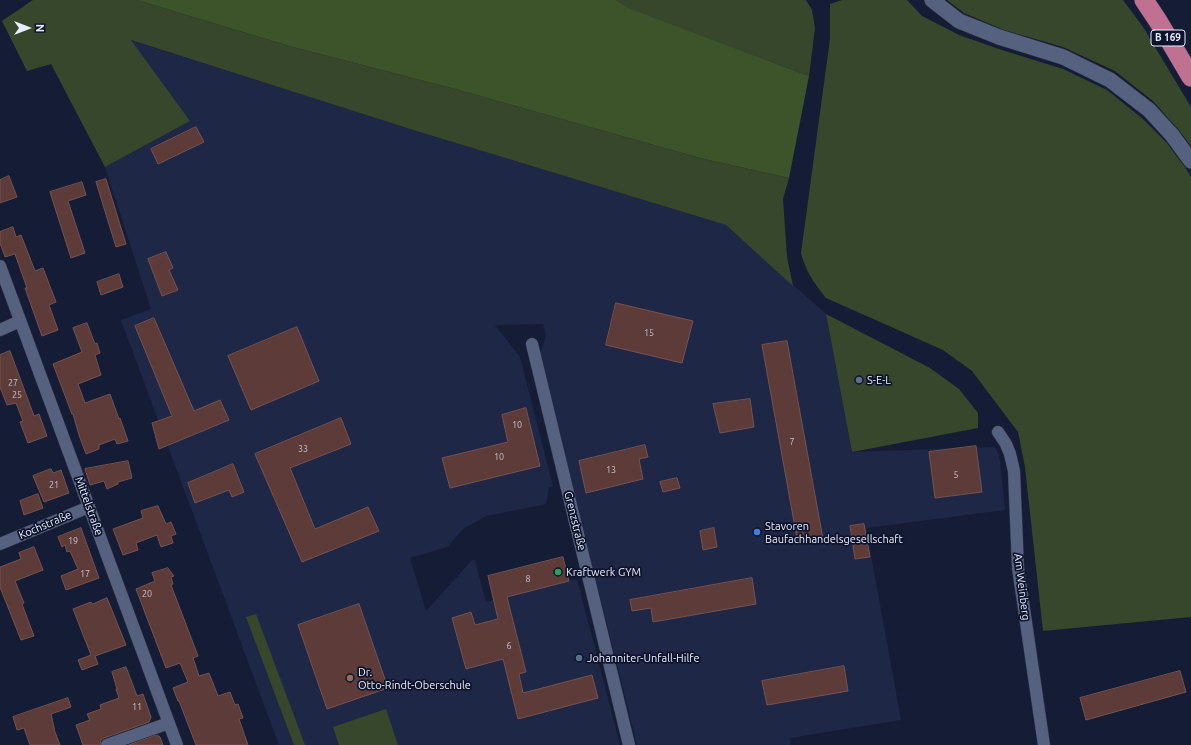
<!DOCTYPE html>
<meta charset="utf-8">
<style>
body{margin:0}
#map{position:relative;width:1191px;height:745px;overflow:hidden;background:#151d36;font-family:Ubuntu,sans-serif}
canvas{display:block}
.north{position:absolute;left:8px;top:8px;width:40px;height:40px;-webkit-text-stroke:3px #0d142c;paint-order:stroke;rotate:90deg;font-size:11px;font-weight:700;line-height:16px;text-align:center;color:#e8eefc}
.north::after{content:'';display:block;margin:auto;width:14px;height:18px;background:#e8eefc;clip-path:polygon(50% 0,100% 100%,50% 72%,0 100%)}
</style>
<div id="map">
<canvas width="1191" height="745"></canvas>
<div class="north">N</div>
</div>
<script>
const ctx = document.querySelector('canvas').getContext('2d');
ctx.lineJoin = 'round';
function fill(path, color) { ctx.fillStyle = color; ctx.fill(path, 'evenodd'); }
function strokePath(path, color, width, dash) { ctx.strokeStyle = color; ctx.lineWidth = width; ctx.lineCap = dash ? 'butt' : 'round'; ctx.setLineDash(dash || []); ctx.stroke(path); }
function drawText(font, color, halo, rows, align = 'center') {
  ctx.font = font + ' Ubuntu,sans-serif'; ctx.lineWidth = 3.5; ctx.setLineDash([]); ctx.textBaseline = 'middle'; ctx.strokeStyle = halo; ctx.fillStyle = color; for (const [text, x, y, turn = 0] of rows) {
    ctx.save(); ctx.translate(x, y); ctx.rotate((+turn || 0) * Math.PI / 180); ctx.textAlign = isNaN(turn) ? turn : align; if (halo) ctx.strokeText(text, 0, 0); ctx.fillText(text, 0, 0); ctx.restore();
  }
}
const built = new Path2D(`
 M130,40l280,89 316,96 100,89 26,138 142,-5 5,7 6,56 -139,18 35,192 -111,18 1,7h-154l-97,-390 6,-20 -3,-11 -48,1 25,32 33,129 -4,1 -3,17 -60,12 -23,13 -16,18 -37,11 16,53 46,-51h3l11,42 91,-23 43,166h-341l-158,-425 30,-11 -46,-142 85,-46z`);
const green = new Path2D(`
 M33,0h104l152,46 166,43 245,69 89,20 -6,21 4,58 6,29 -67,-61 -316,-96 -279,-89 59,81 -85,46 -54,-103 -24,7 -25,-50z
 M616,0h190l6,10 3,18 -6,48 -184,-69z
 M842,0h65l15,16 37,19 40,14 64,20 44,21 36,29 23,23 21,28 4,7v440l-148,14 -18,-164 -7,-35 -46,-61 -29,-21 -117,-52c-12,-15 -20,-26 -25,-45l29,-214v-35z
 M947,0h176l20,27 48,80v39l-13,-17 -25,-28 -38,-30 -52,-24 -59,-17 -40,-17z
 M826,314l104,54 29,21 19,24v15l-126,24z
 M256,614l49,131h-11l-48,-128z
 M386,709l12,36h-59l-6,-18z`);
const forest = new Path2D(`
 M137,0h479l10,7 183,69 -20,102 -89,-20 -245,-69 -166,-43z`);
const building = new Path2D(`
 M196,127l8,15 -46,22 -7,-15z
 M9,176l8,21 -17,6v-23z
 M106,179l20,65 -10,3 -20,-65z
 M82,182l4,13 -18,6 17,52 -14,5 -21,-66z
 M13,227l3,10 5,-2 14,36 8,-3 13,34 -7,3 9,25 -16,6 -17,-48h2l-12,-34 -10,3 -5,-14v-11z
 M166,252l7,16 -4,2 9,20 -16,6 -14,-37z
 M119,274l4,13 -22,8 -4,-13z
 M616,303l77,18 -11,42 -76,-18z
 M154,318l40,93 26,-11 9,20 -70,29 -7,-26 20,-7 -37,-90z
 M87,323l8,21 2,-1 3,10 -5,2 6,20 -23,9 7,19 25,-9 9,25 1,-1 8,23 -11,3 -2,-5 -16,6v4l-13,5 -7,-19 -6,-21h-1l-19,-50 29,-12 -9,-24z
 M297,327l22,54 -68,29 -23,-54z
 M787,341l36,198 -25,5 -36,-199z
 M10,351l24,65 5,-2 8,22 -19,7 -8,-21 3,-1 -7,-18 -9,2 -7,-18v-32z
 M750,399l4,28 -34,6 -7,-29z
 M526,408l14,58 -90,22 -8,-30 66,-16 -6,-27z
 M341,418l10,26 -61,24 25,61 53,-22 11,24 -77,31 -47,-108z
 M645,445l3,12 -9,2 4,20 -57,14 -7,-32z
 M976,446l6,46 -47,6 -6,-46z
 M128,461l4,17 -14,4v2l-11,5 -3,-8 -14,4 -5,-16z
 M233,464l11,28 -12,5 -3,-7 -34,13 -7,-20z
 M51,469l2,4 8,-3 8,23 -25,9 -11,-26z
 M677,478l3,10 -17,4 -3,-10z
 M38,494l5,14 -19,7 -4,-14z
 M158,506l8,18 5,-2 5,12 -5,2 2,7 -12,4 -4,-12 -21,8 2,7 -15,5 -10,-26 30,-11 -2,-7z
 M864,524l6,33 -15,2 -5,-33z
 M81,528l18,50 -33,12 -5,-14 17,-7 -8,-18 -3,1 -2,-7 -3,2 -4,-10z
 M714,528l3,19 -14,3 -3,-19z
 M34,547l9,23 -28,11 9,22 -2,1 12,32 -13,4 -21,-53v-20l21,-8 -2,-6z
 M563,557l6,24 -62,16 19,75 -7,2 4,19 69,-18 6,23 -80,21 -15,-60 -37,10 -14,-51 19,-6 4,13 23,-6 -10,-43z
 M168,568l6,8 -3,1 2,7 -2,1 27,71 -5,2 6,18 10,-3 9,23 12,-4 5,13 3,-1 5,14 -4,1 9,26h-52l-17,-44h-1l-5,-13 15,-6 -8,-19 -14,5 -30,-79 19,-8 -3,-8z
 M752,578l4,26 -103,18 -2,-14 -19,3 -2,-11z
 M107,598l19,47 -31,11 3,8 -16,6 -4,-10 13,-5 -18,-46 18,-7 1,2z
 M359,604l29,84 -61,21 -29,-84z
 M844,666l4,25 -81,14 -5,-24z
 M126,667l11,29 6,-2 8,23 -2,5 -45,16 -3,2 -1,5h-17l-7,-20 14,-5 -3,-6 14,-5 -1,-4 19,-7 -3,-9h1l-5,-17z
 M1180,671l6,21 -100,28 -6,-22z
 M68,698l3,9 -20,7 4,18 5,13h-30l-6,-17 -7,2 -4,-13z
 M157,735l3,2 3,8h-34z`);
const minor = new Path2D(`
 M0,266l177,479
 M0,330l20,-9
 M532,344l97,401
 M998,432l8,12 4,10 4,17 4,97 26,177
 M0,544l89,-37
 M107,745l62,-22`);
const tertiary = new Path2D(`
 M932,0l27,21 40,16 64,20 47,23 39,30 23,25 19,26`);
const trunk = new Path2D(`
 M1144,0l14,21 33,56`);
const markers = [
 [859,380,4,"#5c6f8a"],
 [757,532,4,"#3f7fe0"],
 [558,572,4,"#2e9e5b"],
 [579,658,4,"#5c6f8a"],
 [350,678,4,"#8d6e63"]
];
const numberNames = [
 ["15",649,333],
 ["27",13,383],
 ["25",17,395],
 ["10",517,425],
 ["7",792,442],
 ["33",303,449],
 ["10",499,457],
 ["13",611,470],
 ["5",956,475],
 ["21",54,485],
 ["19",73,541],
 ["17",85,574],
 ["8",528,579],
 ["20",147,594],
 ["6",509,646],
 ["11",137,707]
];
const shields = [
 [1168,38,34]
];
const shieldNames = [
 ["B 169",1168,38]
];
const poiNames = [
 ["S-E-L",867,380],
 ["Stavoren",765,526],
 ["Baufachhandelsgesellschaft",765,539],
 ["Kraftwerk GYM",566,572],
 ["Johanniter-Unfall-Hilfe",587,658],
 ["Dr.",358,672],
 ["Otto-Rindt-Oberschule",358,685]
];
const streetNames = [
 ["Mittelstraße",89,506,70],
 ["Grenzstraße",575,521,76],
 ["Kochstraße",45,525,-23],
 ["Am Weinberg",1022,587,83]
];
fill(built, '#1e2746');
fill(green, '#37472b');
fill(forest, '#3d5329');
fill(building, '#5d3b38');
strokePath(building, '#76524f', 1);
strokePath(minor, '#31354a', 13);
strokePath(tertiary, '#31354a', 16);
strokePath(trunk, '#31354a', 20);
strokePath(minor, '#56617f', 12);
strokePath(tertiary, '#56617f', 15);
strokePath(trunk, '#c07090', 19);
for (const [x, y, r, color] of markers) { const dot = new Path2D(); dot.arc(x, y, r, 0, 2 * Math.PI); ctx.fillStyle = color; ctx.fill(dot); strokePath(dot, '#0d142c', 1.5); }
drawText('9px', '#c5c1cb', null, numberNames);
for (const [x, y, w] of shields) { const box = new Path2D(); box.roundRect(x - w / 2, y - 8, w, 16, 3); ctx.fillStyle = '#0d142c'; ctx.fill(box); strokePath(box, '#e8eefc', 1); }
drawText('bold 10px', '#e8eefc', null, shieldNames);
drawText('11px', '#e8eefc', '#0d142c', poiNames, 'left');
drawText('11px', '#e8eefc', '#0d142c', streetNames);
</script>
